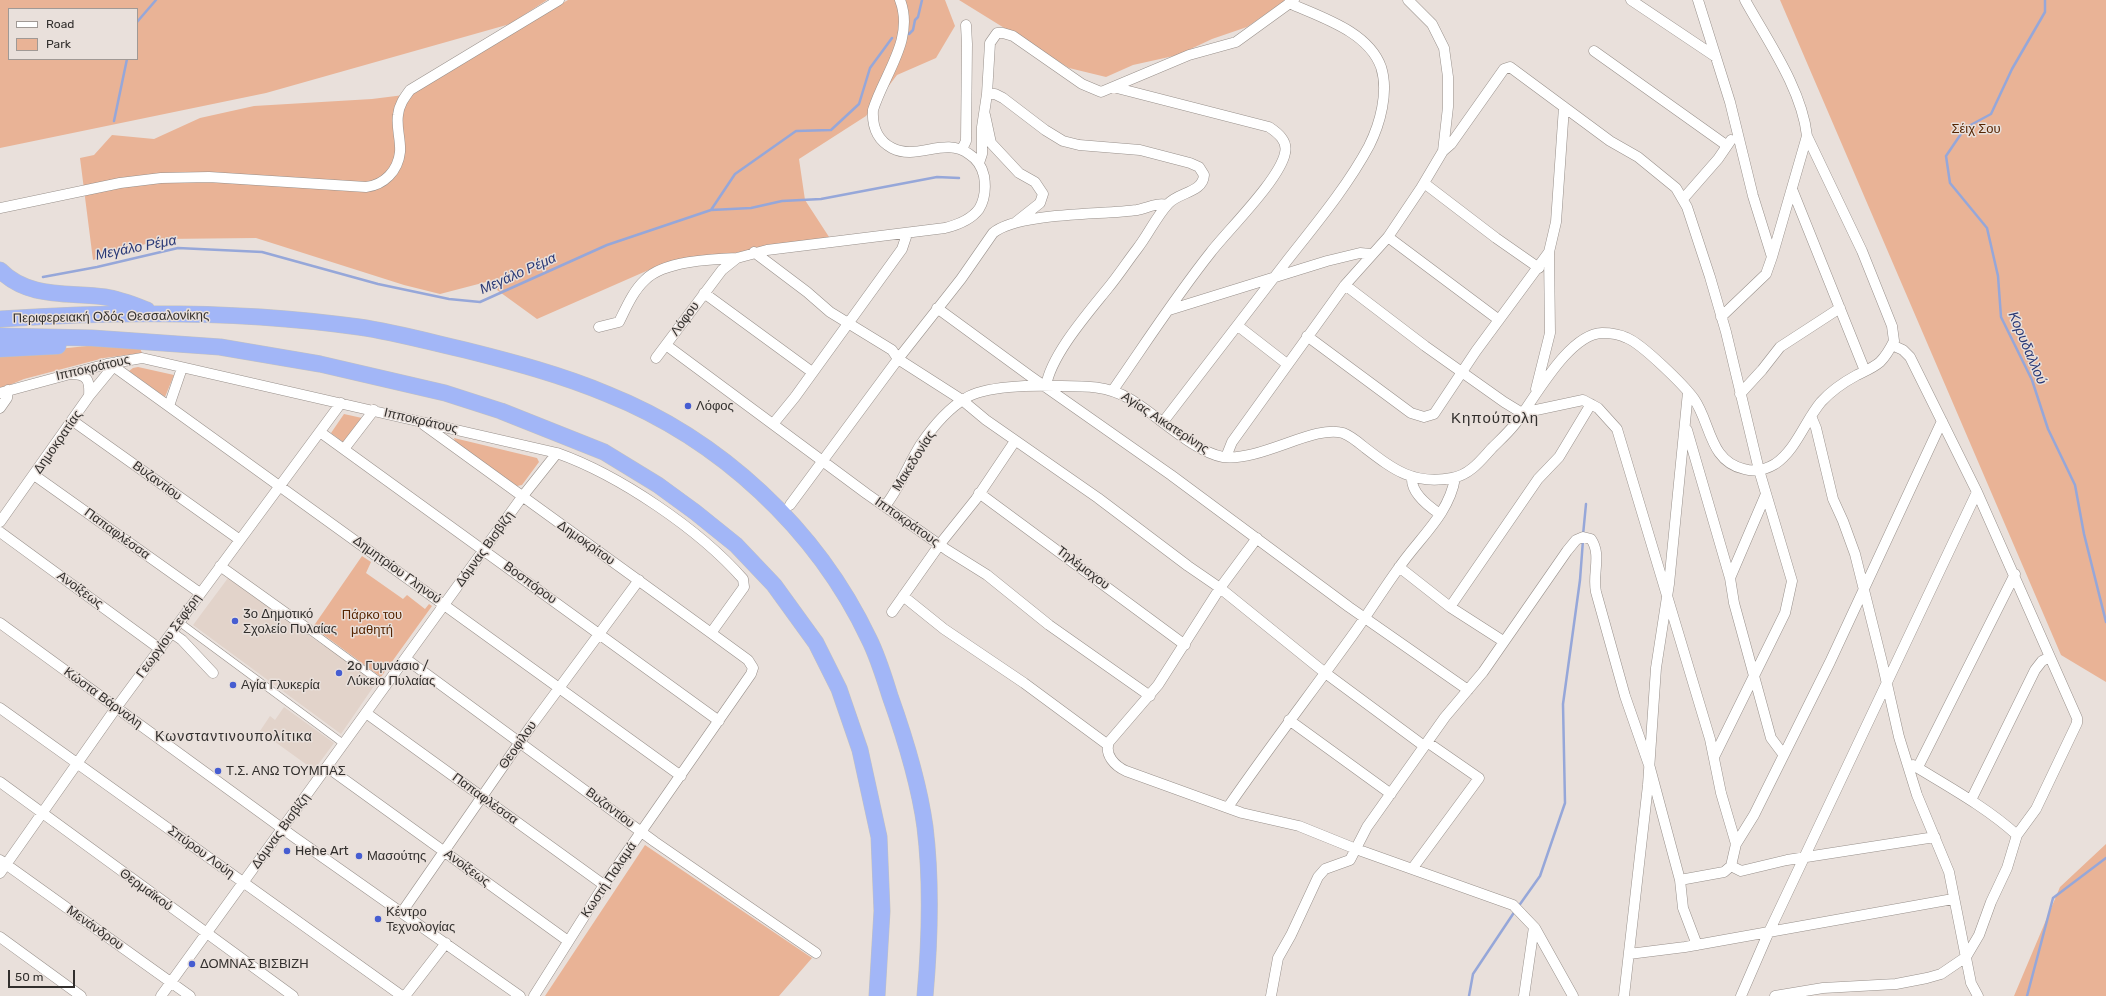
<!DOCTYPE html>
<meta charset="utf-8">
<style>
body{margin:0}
#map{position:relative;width:2106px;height:996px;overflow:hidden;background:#e9e0db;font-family:Rubik,sans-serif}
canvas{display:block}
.legend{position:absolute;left:8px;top:8px;width:130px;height:52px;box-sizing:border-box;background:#e9e0db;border:1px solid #a09995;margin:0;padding:5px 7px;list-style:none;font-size:12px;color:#322f2d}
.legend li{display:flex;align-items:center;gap:8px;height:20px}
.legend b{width:20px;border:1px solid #a09995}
.scale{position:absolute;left:8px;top:970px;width:67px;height:18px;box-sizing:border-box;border:2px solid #322f2d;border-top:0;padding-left:5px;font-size:12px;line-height:14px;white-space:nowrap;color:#322f2d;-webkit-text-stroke:3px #e9e0db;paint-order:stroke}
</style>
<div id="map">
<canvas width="2106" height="996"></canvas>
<ul class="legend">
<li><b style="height:5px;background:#fff"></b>Road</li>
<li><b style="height:11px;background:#e9b396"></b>Park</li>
</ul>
<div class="scale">50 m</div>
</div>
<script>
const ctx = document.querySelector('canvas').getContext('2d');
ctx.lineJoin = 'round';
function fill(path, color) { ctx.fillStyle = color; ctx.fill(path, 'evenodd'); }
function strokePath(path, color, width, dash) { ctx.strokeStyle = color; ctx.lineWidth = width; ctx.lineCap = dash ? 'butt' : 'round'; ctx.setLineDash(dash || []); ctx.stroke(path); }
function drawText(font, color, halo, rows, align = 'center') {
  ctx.font = font + ' Rubik,sans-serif'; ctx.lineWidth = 3; ctx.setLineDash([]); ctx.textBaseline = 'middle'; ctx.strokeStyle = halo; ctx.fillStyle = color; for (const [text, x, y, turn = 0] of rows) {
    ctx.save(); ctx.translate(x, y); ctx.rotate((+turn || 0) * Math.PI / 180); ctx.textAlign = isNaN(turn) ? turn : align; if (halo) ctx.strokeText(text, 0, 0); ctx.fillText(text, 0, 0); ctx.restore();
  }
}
const built = new Path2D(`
 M228,578l96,68 2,-3 52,37 -37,54 -148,-109z
 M284,707l50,36 -20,27 -54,-39 10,-15 5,4z`);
const green = new Path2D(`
 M0,0h547l-37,24 -244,69 -266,55zM9,9h128v50h-128z
 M568,0h377l10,26 -19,32 -39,17 -31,41 -67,43 6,41 26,40 -157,21 -14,4 -123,54 -51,-37 -46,12 -36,-9 -148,-47 -94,1 -69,21 -13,-102 14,-3 18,-20 42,4 46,-21 54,-12 118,-7 32,-4z
 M959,0h327l-39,27 -35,12 -34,16 -45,10 -27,12 -37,-9z
 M1780,0h326v682l-45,-27z
 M87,346h52l3,7 -38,5 -80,21 -24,10v-36l48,-3z
 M138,367l36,8 -9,22 -36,-26 4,-3z
 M344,414l18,4 -19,24 -12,-9z
 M454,438l83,20 2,4 -17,23 -5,1 -62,-44z
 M362,556l9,6 -5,11 37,26 4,-4 18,14 4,-5 3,2 -51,71 -68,-50z
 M2106,844v152h-92l46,-109z
 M645,845l167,113 -33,38h-234z`);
const stream = new Path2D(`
 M2045,0v12l-33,57 -21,45 -26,14 -19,28 4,27 37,45 11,48 3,41 31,63 16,49 27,56 9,49 22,88
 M137,22l19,-22
 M909,34l4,-4 2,-10 3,-3 4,-17
 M114,121l13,-62
 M711,210l40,-2 31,-7 39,-2 116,-22 22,1
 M43,277l54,-10 81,-19 84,4 116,32 71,15 31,3 127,-57 104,-35 24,-36 61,-43 35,-1 28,-26 11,-36 22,-30
 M1583,535l3,-31
 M1518,907l22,-31 25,-73 -2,-99 17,-124 3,-40
 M1469,996l4,-22 42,-63
 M2027,996l26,-98 53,-40`);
const pedestrian = new Path2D(`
 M179,622l165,122
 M308,629l78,57`);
const minor = new Path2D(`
 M1631,0l85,57
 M1698,0l32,102 23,94 19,61 -6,17 -45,43
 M1745,0c22,40 57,89 62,136l-35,121
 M1594,51l132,94
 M1113,87l156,40c9,6 19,14 16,26 -5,26 -56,76 -74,99 -35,44 -66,92 -98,138
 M987,94h8l8,4 42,32 18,11 16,4 61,5 50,13 9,4 5,8c-1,18 -26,17 -36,29 -12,13 -20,31 -31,45 -10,13 -19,27 -29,39 -20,25 -57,67 -62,98
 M985,115l6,28 28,30 16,9 8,12 -3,9 -24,19
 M962,149l4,-8 1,-97 -1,-19
 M1443,151l8,-7 53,-75 6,-2 100,74 28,16 38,31 11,19 23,70 16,55 33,138 33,111 -7,32 -71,144
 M979,163l3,-9v-27l5,-33 3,-51 7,-10h6l10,3 69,48 19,8 88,-37 47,-13 58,-42
 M1424,183l72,55 43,30
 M1792,189l73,182
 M1683,199l35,-40 13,-19
 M0,208l120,-25 41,-5 48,-1 157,10c18,-2 32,-16 34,-35 1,-12 -4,-25 -2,-37 1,-10 6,-17 12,-25l149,-90
 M1388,237l111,83
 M754,252l53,40 23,20 62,38 6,9
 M1345,285l80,61 79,56 18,11 61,-13 15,8 19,21 93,310 11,54 15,51
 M704,293l108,79
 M937,308l93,68 141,99 178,132 119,83
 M1169,310l158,-49 33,-8 11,1
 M1238,326l49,38
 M599,327l20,-5c7,-14 14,-31 26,-42 18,-19 67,-21 92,-22
 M1307,336l104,77 13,4 10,-3 42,-63 73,-99 7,-30 8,-115
 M666,345l201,149 80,56 40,25 62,50 101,71
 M656,358l66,-88 15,-12 30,-8 178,-22c12,-3 26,-8 34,-19 6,-10 7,-21 5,-33 -2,-9 -7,-17 -15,-22 -24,-18 -52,7 -77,-6 -15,-8 -20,-22 -19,-38 11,-36 42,-71 27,-110
 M898,359l64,41 24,20 112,78 90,68 32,22 104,84 100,74
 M113,366l568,410
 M71,374c17,0 19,7 18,22
 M1536,389l14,-56 -1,-81
 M0,393l107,-29 35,-6 415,95c62,22 142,76 186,126l1,8 -33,46
 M1740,394l22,-24 18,-23 60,-39
 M169,406l13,-38
 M0,408l7,-10 1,-8
 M1811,416l5,12 17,71 10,22 12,33 27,108 17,75 18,58 32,77 22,111 7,13
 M73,421l167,119
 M420,422l291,211 37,27 5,8 -2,6 -147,211 -70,111
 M1163,422c41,-54 82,-107 123,-160 29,-37 61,-75 83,-116 11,-22 20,-54 12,-79 -13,-36 -61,-50 -92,-64
 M773,424l22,-27 107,-148 5,-15
 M1687,430l43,148
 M320,432l399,289
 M344,449l30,-39
 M1226,457l6,-15 113,-157 43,-48 33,-49 22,-37 5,-44v-30l-4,-29 -12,-24 -24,-24
 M34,475l166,118
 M1412,478c-1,15 16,28 28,36
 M979,493l206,152
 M1766,494l-36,84 4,25 37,135 12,16
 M790,505l108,-146 63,-80 32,-46c25,-21 110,-18 144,-23 10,-2 21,-8 30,-5
 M885,506c15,-19 23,-41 36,-62 11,-16 28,-36 45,-46 18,-12 67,-13 89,-12 28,0 51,-1 75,13 27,16 64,53 93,58 37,5 92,-33 120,-24 8,3 15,9 21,14 30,23 49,38 88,31 18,-3 29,-18 40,-30 8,-8 16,-15 23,-24 19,-24 53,-90 87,-91 8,0 17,1 25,5 15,6 57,47 67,61 17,24 15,62 50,70 10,3 21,1 31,-5 21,-14 30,-43 46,-62 10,-11 23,-20 36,-27 8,-4 16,-7 23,-13 6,-6 10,-13 14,-21l-2,-15 -30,-75 -55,-115
 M0,522l89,-126 28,-34
 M0,532l160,117
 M1257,538l-37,50 -62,97 -49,57c-5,13 6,24 17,29l116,42 57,13 57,23 157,56 22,23 38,68
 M220,566l88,63
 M1399,567l51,40 53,34
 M903,596l41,33 80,54 84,62
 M1450,607l88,-128 21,-22 32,-53
 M892,612l48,-68 36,-45 39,-58
 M0,623l294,214 226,159
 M172,633l10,7 31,33
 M406,659l249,183 161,111
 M0,708l402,288
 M366,713l238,172
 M1289,720l102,74
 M1913,765c36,22 73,42 104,70
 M327,767l241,174
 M1918,767l97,-193
 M0,782l293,214
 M1971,800l64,-130 7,-9 8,-4
 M1228,807c40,-58 83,-114 124,-171 16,-22 30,-45 46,-67 20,-30 51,-54 57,-91
 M0,860l190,136
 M1731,866l5,-22 18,-29 76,-153 112,-241
 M1412,869l67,-91 -52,-36
 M0,873l116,-165 225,-305
 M1680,880l44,-8 7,-6 10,5 46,-11 148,-23
 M402,912l129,-186 108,-146
 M0,937l81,59
 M1629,954l56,-7 268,-48
 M161,996l361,-499 35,-44
 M405,996l41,-53
 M1271,996l7,-38 13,-23 27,-58 7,-8 25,-9 17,-33 78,-110 38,-45 84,-121 9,-11 7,-3 8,2c11,16 1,35 5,53l29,104 25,72 30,112 3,28 14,37
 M1524,996l10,-69
 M1624,996l24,-211 8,-117 13,-84 19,-192
 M1741,996l26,-60 210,-444
 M1775,996l48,-8 73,-4 31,-6 14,-4 25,-17 13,-22 12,-33 16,-34 10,-33 19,-26 41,-86v-5l-100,-226 -67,-135 -7,-7 -11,-5`);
const trunk = new Path2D(`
 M0,270c28,29 69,22 105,27 14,2 29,8 42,13
 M0,319c119,-8 240,-9 359,8 35,5 71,15 106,23 48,12 97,25 142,44 113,45 210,135 262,245 9,18 15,38 21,57 15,42 29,87 35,131 7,57 5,112 0,169
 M0,336l92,2 128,9 100,17 125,29 56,18 103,41 54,33 37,27 41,33 38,40 42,58 23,46 21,61 19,87 3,74 -5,85
 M0,349l58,-3`);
const markers = [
 [688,406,4,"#465dd1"],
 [235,621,4,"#465dd1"],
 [339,673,4,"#465dd1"],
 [233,685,4,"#465dd1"],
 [218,771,4,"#465dd1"],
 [287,851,4,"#465dd1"],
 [359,856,4,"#465dd1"],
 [378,919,4,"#465dd1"],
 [192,964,4,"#465dd1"]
];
const parkNames = [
 ["Σέιχ Σου",1976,129],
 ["Πάρκο του",372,615],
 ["μαθητή",372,630]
];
const streetNames = [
 ["Περιφερειακή Οδός Θεσσαλονίκης",111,317,-1],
 ["Λόφου",685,319,-54],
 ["Ιπποκράτους",93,368,-13],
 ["Ιπποκράτους",421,421,13],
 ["Αγίας Αικατερίνης",1165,423,33],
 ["Δημοκρατίας",58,442,-55],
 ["Μακεδονίας",914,461,-58],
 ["Βυζαντίου",157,481,36],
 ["Ιπποκράτους",907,522,35],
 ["Παπαφλέσσα",117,534,36],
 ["Δημοκρίτου",586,543,35],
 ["Δόμνας Βισβίζη",485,549,-54],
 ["Τηλέμαχου",1083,568,37],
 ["Δημητρίου Γληνού",397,570,36],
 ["Βοσπόρου",530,583,36],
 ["Ανοίξεως",80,590,36],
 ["Γεωργίου Σεφέρη",169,636,-54],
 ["Κώστα Βάρναλη",103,698,36],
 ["Θεοφίλου",518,745,-55],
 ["Παπαφλέσσα",485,799,36],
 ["Βυζαντίου",610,808,37],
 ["Δόμνας Βισβίζη",281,831,-54],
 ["Σπύρου Λούη",201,852,36],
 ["Ανοίξεως",467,868,36],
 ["Κωστή Παλαμά",609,880,-56],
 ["Θερμαϊκού",146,890,36],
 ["Μενάνδρου",95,928,35]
];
const poiNames = [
 ["Λόφος",696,406],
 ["3ο Δημοτικό",243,614],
 ["Σχολείο Πυλαίας",243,629],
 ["2o Γυμνάσιο /",347,666],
 ["Λύκειο Πυλαίας",347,681],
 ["Αγία Γλυκερία",241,685],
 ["Τ.Σ. ΑΝΩ ΤΟΥΜΠΑΣ",226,771],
 ["Hehe Art",295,851],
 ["Μασούτης",367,856],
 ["Κέντρο",386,912],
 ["Τεχνολογίας",386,927],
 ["ΔΟΜΝΑΣ ΒΙΣΒΙΖΗ",200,964]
];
const waterNames = [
 ["Μεγάλο Ρέμα",136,248,-11],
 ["Μεγάλο Ρέμα",518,274,-24],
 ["Κορυδαλλού",2027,348,67]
];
const neighbourhoodNames = [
 ["Κωνσταντινουπολίτικα",234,737]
];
const quarterNames = [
 ["Κηπούπολη",1495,419]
];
fill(built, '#e2d3ca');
fill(green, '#e9b396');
strokePath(stream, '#96a7d9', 2.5);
strokePath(pedestrian, '#98908b', 8);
strokePath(minor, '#98908b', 11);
strokePath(trunk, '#c2c1c0', 17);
strokePath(pedestrian, '#fff', 7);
strokePath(minor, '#fff', 10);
strokePath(trunk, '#a2b6f7', 16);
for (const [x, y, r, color] of markers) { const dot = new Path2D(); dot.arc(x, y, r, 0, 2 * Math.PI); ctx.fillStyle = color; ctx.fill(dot); strokePath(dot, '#e9e0db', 1.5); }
drawText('13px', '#562502', '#e9e0db', parkNames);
drawText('13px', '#322f2d', '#e9e0db', streetNames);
drawText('13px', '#322f2d', '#e9e0db', poiNames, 'left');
drawText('italic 14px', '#293875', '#e9e0db', waterNames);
ctx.letterSpacing = '1px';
drawText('14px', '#322f2d', '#e9e0db', neighbourhoodNames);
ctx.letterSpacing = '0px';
ctx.letterSpacing = '1px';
drawText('15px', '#322f2d', '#e9e0db', quarterNames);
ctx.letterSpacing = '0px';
</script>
